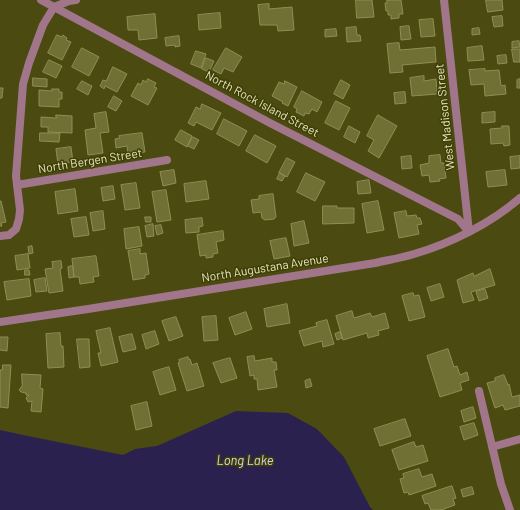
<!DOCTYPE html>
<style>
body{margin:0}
canvas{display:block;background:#4b4a11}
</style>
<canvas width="520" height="510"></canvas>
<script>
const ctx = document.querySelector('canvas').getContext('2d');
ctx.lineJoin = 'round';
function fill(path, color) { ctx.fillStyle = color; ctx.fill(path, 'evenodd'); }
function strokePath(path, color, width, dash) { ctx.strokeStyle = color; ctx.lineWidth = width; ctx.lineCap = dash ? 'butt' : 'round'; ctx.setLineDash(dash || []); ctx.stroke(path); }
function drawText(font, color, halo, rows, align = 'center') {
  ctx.font = font + ' Barlow,sans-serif'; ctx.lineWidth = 3; ctx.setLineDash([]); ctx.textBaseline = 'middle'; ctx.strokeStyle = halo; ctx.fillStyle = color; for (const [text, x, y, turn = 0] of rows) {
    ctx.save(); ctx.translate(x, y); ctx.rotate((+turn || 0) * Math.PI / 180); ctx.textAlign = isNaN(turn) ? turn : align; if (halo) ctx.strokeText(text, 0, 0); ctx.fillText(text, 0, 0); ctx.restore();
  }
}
const water = new Path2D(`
 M236,411l52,2 29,16 27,28 26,50 3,3h-373v-80l23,5 100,20 12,-6 22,-3z`);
const building = new Path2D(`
 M356,0h16l2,17 -17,1z
 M387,0h14l2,14h-4v4l-8,1v-4h-3v-4h-2l-1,-8h2z
 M486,0h16l1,10 -15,2z
 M269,4v5l23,-2 2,23 -16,1 -1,-6h-17l-2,-20z
 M220,13l1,15 -22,2 -1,-15z
 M155,14l2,24 -18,2 -1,-10h-10l-1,-13z
 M502,16l1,10 -9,1 -2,-10z
 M433,19l2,17 -14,1 -2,-17z
 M409,26l2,13 -10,1 -1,-13z
 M356,27l1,8h3l1,6 -14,1 -1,-14z
 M479,28l1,6 -8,1v-6z
 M336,29l1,7 -12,1v-7z
 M57,35l5,2 1,-2 4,3 -1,2 5,2 -9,18 -14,-7z
 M179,36l1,10 -5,1v-2l-9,1 -1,-8z
 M519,41l1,6 -8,1v-6z
 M399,43l1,7 35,-3 1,15 -34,3 1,7 -13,1 -3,-29z
 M482,46l2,14 -16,1 -1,-13z
 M82,48l17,9 -10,19 -17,-9z
 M226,48l16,9 -9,15 -9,-4 -3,6 -8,-4z
 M512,49h8v13h-6z
 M196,51l10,3 -5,14 -10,-4z
 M506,55l1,8 -9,1 -1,-8z
 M206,58l8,3 -5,11 -7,-3z
 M49,60l13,6 -6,12 -13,-6z
 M113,67l14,7 -10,18 -12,-6 -1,3 -4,-3 3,-6 3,1z
 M485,69v2l14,-1 2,16 4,-1 1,9 -21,2 -1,-12 -13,1 -2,-15z
 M424,76v5l12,-2 1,15 -25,2 -2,-18z
 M33,78l14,1v8l-14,-1z
 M148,79l8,4 -2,4 3,1 -9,17 -17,-9 7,-13 3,2 2,-5 3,2z
 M520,79v9h-3v-8z
 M341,80l9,5 -7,14 -9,-5z
 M82,81l10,5 -4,9 -11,-6z
 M285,81l12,6 -9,19 -6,-3 1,-1 -11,-6 7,-14 5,2z
 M0,88h3l-1,10h-2z
 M52,89h7v3h3v7h-3v8l-20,-1v-16l13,1z
 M302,91l20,11 -5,10 -5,-3 -3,5 -4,-1 -1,3 -8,-4 1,-3 -3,-2z
 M405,92l1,11 -11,1 -1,-11z
 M114,96l8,5 -6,10 -8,-4z
 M336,101l14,7 -11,22 -14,-7z
 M202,104l19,9 -9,17 -16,-8 -2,4 -6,-3 8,-16 4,2z
 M106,112l3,20 -9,1 3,20 -15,2 -3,-25 11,-2 -2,-14z
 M495,112v10l-13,1v-10z
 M56,115l16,1v17l-24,-1v-5h-7v-10l15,1z
 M378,115l19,11 -18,32 -11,-7 6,-11 -7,-4z
 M224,119l23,12 -8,15 -22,-12z
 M349,126l11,6 -5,11 -11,-6z
 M502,126h7l1,19 -6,1 -1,-3 -12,1 -1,-15 12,-1z
 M181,130l11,6 -5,11 -12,-7z
 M40,133h20l-1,9 -19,-1z
 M142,133l3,19 -17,2 -1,-8 -11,2 -1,-9 5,-1 -1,-2z
 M255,135l21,11 -9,17 -21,-12z
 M193,137l6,3 -5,9 -6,-3z
 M71,147l2,15 -15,2 -2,-15z
 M440,155l1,8h3l2,15 -7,1 1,2 -10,1 -1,-7 -7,1 -2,-11 9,-2v-7z
 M411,156l1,12 -10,1 -1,-12z
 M520,156v12l-9,1 -1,-12z
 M287,158l8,4 -8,15 -8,-4z
 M174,170l2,13 -13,3 -3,-14z
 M505,170l2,15 -19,2 -2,-15z
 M280,173l5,3 -3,5 -5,-2z
 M306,173l19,9 -10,19 -18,-9z
 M369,180l2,13 -13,1 -1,-12z
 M206,181l3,18 -23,3 -2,-18z
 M136,183l4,25 -15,2 -4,-25z
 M113,186l2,13 -12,2 -2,-13z
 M75,189l3,22 -20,3 -3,-22z
 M166,190l5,30 -14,2 -5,-30z
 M273,194l3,23 -2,2 -9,1 -3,-2 -1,-6 -8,1 -2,-13 8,-1v-3z
 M0,201h1l5,21 -5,1 1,3h-2z
 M378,201l6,29 -17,3 -5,-29z
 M323,206h14v2h17v15l-31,1z
 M103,211l2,18 -12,2 -3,-18z
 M406,211l1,5 9,-1 1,3h3l2,6 -5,1 2,9 -20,4 -5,-25z
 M86,217l3,18 -15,2 -3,-18z
 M145,217h6v5h-5z
 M202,218l1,8 -4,1v5l-13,1 -1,-13z
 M304,221l5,22 -15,3 -3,-22z
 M153,224l1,12 -7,1 -2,-11z
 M161,225l2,8 -6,2 -2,-9z
 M139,227l3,19 -16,3 -2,-20z
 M223,231l1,9 -8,2 2,11 -5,1v3l-7,1v-3l-6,1 -3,-21z
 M286,238l4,18 -16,3 -4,-18z
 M32,246l1,7 -4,1 -1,-7z
 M140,249v5l6,-1 3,21 -4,1v3l-12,2 -5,-29z
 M28,254l2,14 -13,2 -2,-14z
 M96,256l3,20 -6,1 1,5 -14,2 -1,-7h-5l-2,-18z
 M61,261l1,7 -2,1 3,22 -14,2 -4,-24 8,-1 -1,-6z
 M73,266l1,11 -5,1 -1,-11z
 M490,269l5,16 -24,7 3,8 -11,3 -6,-23 16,-7 1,3z
 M25,270h4l1,5h-5z
 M45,278l2,13 -11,1 -2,-12z
 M29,279l2,17 -24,4 -3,-18z
 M440,284l4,13 -13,4 -4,-13z
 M485,289l3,9 -9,3 -3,-9z
 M413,293l1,3 5,-1 6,22 -16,4 -7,-25z
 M287,304l3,19 -23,4 -3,-18z
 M352,311l2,7 16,-5 2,4 13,-4 4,15 -11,3 1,4 -11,3 -1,-5 -24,7 -7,-24z
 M246,312l6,17 -17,6 -6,-17z
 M216,316l2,24 -14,1 -2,-24z
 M176,317l7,19 -14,5 -7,-20z
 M327,320l7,24 -11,3 -1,-6 -18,5 -5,-15 18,-5 -1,-3z
 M110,328l8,34 -17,4 -3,-13h3l-5,-22z
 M155,331l4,13 -13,5 -4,-14z
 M340,332l2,6 -5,2 -2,-6z
 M60,333l1,13h2l1,21 -16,1 -2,-34z
 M132,334l4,15 -13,3 -4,-15z
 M0,337h8l-1,14 -7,-1z
 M77,339h12l1,28 -10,1z
 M448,349l6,18 3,-1 3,9 7,-3 2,8 -9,3 2,7 -22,7 -13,-41z
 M254,356l1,5 17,-3v4h4l1,8h-3l3,17 -19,3 -1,-11h-3v-4l-4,1 -3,-19z
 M188,357v2h2l2,6 5,-2 7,23 -17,5 -9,-28 2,-1 -1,-2z
 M230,358l7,20 -16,5 -8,-20z
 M3,365h8l-3,43 -8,-1v-37h2z
 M169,367l7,23 -16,5 -7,-23z
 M22,374l19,1 -1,13 3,1 -2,23 -10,-1 1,-10 -4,1 -2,-4 3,-3h-3v-2l-5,-1 -2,-2 3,-4z
 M504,375l4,10 1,-1 3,13 8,-2v11l-15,4 -2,-5 -8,3 -8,-25 8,-2v-3z
 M310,379l2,7 -6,2 -1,-7z
 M147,402l5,24 -16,4 -5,-24z
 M473,407l3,11 -12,4 -3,-11z
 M405,419l6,17 -31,10 -6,-17z
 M474,423l4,12 -14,5 -4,-13z
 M414,442l2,5 7,-2 5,16 -29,9 -7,-20z
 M419,469l3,8 10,-3 4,12 -27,9 -1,-3 -4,1 -4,-14 4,-1 -1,-4z
 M452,486l4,12 -3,1 2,6 -14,5h-10l-3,-7 -3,1 -3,-8z
 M472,487l2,7 -11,3 -2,-7z`);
const street = new Path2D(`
 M41,0l229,123 188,96 11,13
 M444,0l25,232
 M17,185l150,-25
 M0,236l9,-1 7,-6 3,-10 1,-9 -4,-34 7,-92 6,-21 14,-38 11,-18 15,-6 7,-1
 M0,322l88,-13 287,-46c13,-3 26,-5 39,-9 38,-11 77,-31 106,-56
 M479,391l22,93 9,26
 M492,447l28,-8`);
const streetNames = [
 ["North Rock Island Street",262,104,28],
 ["West Madison Street",445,117,-96],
 ["North Bergen Street",90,161,-9],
 ["North Augustana Avenue",265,268,-9]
];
const waterNames = [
 ["Long Lake",245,461]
];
fill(water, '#2a214f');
fill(building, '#707035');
strokePath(building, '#8d8e56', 1);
strokePath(street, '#a1758a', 8);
drawText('12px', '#e3e4c8', '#403f02', streetNames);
drawText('italic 13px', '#d6d4f4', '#403f02', waterNames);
</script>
